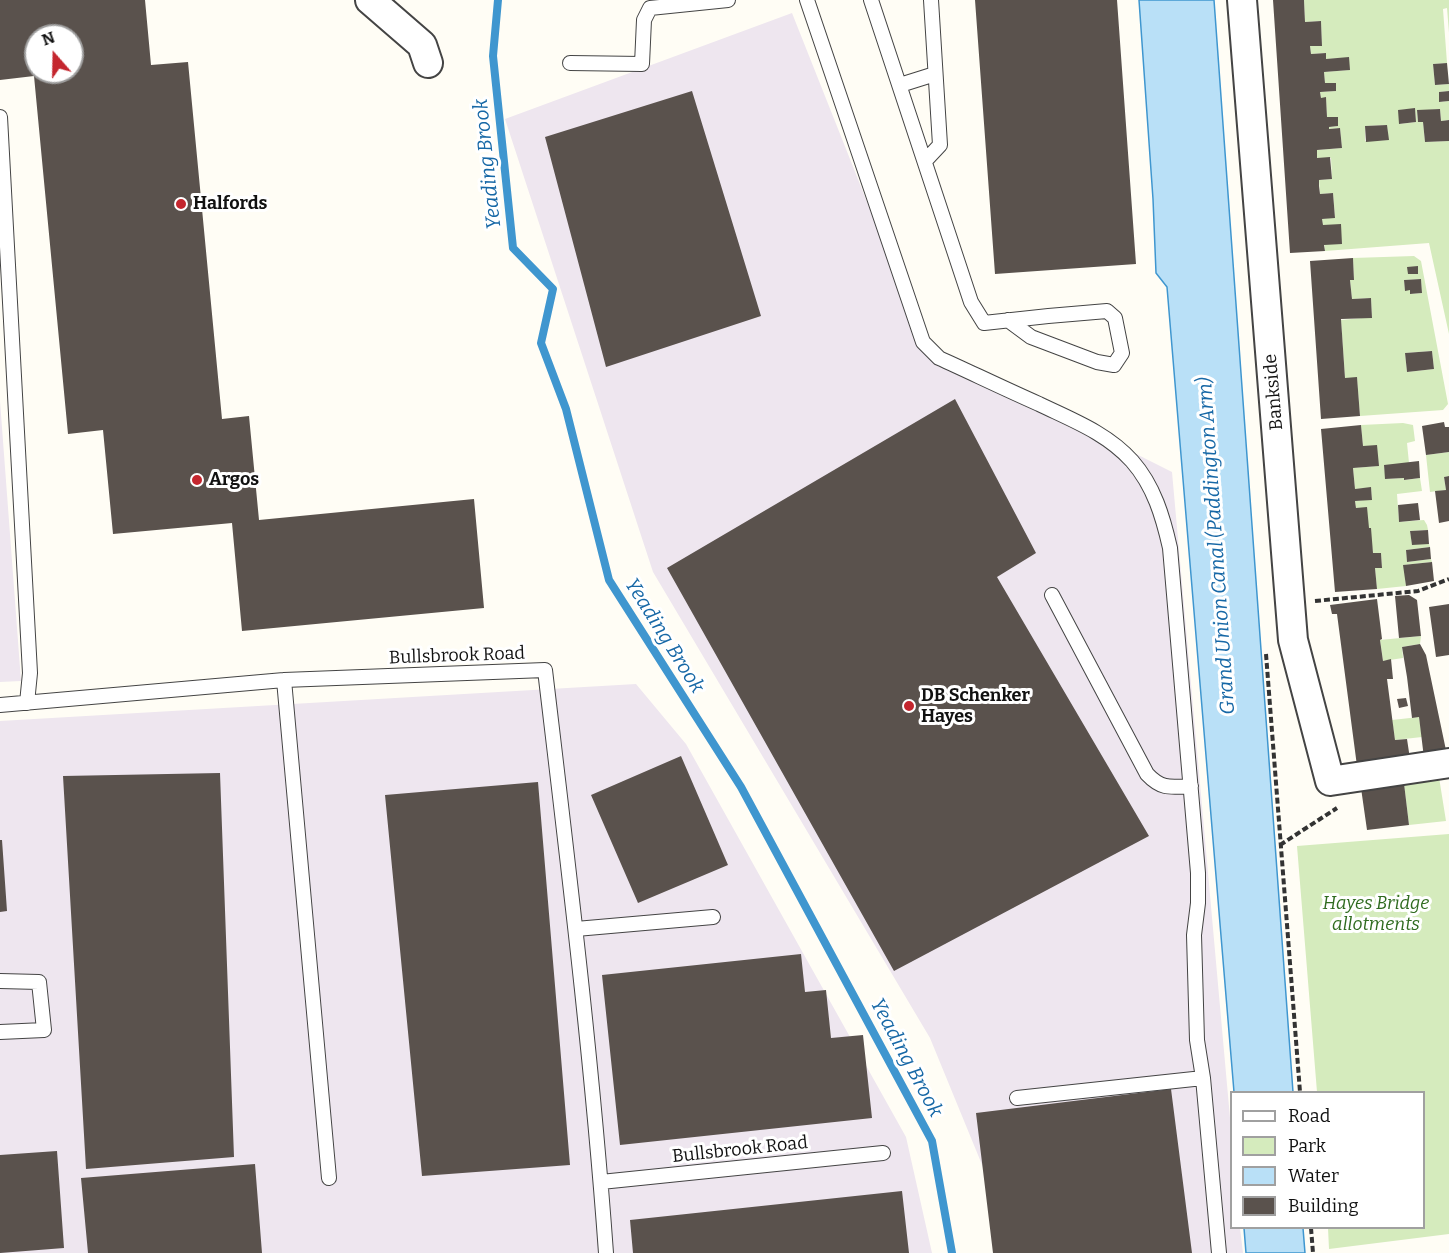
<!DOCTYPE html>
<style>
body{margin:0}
#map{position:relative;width:1449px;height:1253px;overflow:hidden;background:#fffdf5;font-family:Bitter,serif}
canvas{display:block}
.legend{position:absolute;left:1230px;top:1091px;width:195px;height:138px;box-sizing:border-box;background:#fff;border:2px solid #a0a0a0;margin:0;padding:8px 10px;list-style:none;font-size:18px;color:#111}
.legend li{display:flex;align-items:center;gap:12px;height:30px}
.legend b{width:30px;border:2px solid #a0a0a0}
.north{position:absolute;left:24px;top:24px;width:60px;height:60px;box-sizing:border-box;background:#fff;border:2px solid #a0a0a0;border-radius:50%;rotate:340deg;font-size:16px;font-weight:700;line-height:24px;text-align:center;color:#111}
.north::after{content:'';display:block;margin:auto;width:21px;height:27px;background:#c4262e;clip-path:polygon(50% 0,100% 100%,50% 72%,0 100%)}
</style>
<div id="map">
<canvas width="1449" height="1253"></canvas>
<ul class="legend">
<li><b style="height:8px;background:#fff"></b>Road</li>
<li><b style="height:16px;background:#d5ebbd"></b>Park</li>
<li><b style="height:16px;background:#b9e0f7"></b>Water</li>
<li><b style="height:16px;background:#5a524d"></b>Building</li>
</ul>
<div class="north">N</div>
</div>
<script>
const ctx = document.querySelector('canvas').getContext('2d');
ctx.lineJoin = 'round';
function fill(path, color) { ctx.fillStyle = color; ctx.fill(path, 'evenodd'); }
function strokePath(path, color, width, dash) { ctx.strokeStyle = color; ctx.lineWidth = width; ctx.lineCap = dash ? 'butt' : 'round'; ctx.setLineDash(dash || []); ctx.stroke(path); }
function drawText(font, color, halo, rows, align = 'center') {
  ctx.font = font + ' Bitter,serif'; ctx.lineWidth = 6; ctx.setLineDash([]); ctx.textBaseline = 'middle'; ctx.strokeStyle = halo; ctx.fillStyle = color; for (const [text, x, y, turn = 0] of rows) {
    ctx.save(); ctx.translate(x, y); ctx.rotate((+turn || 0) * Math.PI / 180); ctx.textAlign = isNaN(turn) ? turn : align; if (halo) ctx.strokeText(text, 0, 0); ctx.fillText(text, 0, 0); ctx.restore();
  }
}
const industrial = new Path2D(`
 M792,13l133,335 247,124 59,657 1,99h8l3,25h-241l-1,-42 -71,-173 -277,-466 -148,-453z
 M0,401l21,280 -21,1z
 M636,684l50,60 220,393 26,116h-932v-532z`);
const green = new Path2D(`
 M1304,0h145v33l-2,-25 -4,1 4,54 -14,1 2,21 14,-1v7l-10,1 1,10 9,-1v19l-8,1 -1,-12 -23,2 1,11h5l2,20 24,-1v193l-20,-91 -104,8 -3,-32 13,-2 -2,-24 -13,1 -1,-14 13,-1 -1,-21h-14v-8l25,-2 -2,-20 -11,1v-2l9,-1v-9h-11l-1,-19h-5l-1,-6 16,-1v-8h-11l-1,-11 25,-2v-12l-23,1 -1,-6 -14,1 -1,-8 12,-1 -1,-24 -16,1zM1415,109l1,13 -16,2 -1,-14zM1387,125l1,15 -23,1v-15z
 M1414,256l7,5 27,143 -5,6 -83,6 -3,-38h-12l-4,-58 31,-3 -1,-19 -19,1 -2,-19 4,-1 -1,-21zM1421,279l1,14 -11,1 -1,-4h-5l-1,-10zM1432,351l2,18 -27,3 -2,-19z
 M1403,423l10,2 2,16 -8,2 2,20 -25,3 2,13 18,-1 1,2 15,-2 2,13 -25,3 2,28 25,-2 3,5 1,5 -18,1 2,13h17l1,3 -24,3 1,12 24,-3 1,3 -28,3 2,21 -29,3 -2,-21 7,-1 -1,-14h-8l-4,-25 -13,-20 -1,-7 17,-2 -1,-11 -16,1 -2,-21 25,-2 -15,-20 -2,-21z
 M1449,452v24l-5,1 2,13 -16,2 -4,-37z
 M1421,636l-1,8 -18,3 1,11 -20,3 -3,-21z
 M1419,717l3,20 -27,3 -3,-20z
 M1438,771l8,50 -37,4 -6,-50z
 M1449,834v400l-120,15 -1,-21h96v-136h-107l-20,-246z`);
const water = new Path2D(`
 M1139,0h75l79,1092h-59l-67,-805 -11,-14 -3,-74z
 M1244,1228h59l2,25h-59z`);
const stream = new Path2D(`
 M498,0l-5,56 20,192 40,41 -12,54 25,66 43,171 132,207 191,354 20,112`);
const building = new Path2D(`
 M0,0h145l6,65 37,-3 34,357 27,-3 10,104 215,-21 10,109 -242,23 -10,-108 -119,11 -10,-104 -35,4 -34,-358 -34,4zM36,36h36v36h-36z
 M975,0h142l19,264 -141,10z
 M1273,0h31l1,22 16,-1 1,25h-12l1,8 15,-1v6l23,-2 1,13 -26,2 1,11h11v8l-16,1 1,6 5,-1 1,20h11v9l-9,1v2l11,-1 2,20 -25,2v8l13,-1 2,22 -13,1v6l1,8 13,-1 2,25 -13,1 1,6 18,-1 1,20 -18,1 1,6 -35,2z
 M1447,63l2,21 -14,1 -2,-21z
 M692,91l69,225 -155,51 -61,-230z
 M1449,91v10l-10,1v-10z
 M1415,108l1,14 -17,2 -1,-14z
 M1440,109l1,12 8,-1v21l-24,1 -2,-20h-5l-1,-12z
 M1387,125l2,15 -23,2 -1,-16z
 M1353,258l1,22h-4l2,19 19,-1 1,20 -31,1 4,59 12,-1 3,39 -39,3 -11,-158z
 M1418,266v8h-10l-1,-7z
 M1421,279l1,14 -12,1v-4l-5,1 -1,-11z
 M1432,351l2,18 -27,3 -2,-19z
 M955,399l81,154 -39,24 152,259 -255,135 -227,-403z
 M1444,422l1,5h4v25l-23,3 -4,-29z
 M1361,425l2,21 14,-1 2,21 -26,2 2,21 16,-2 1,13 -17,1 1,7 11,-1 2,21h2l2,25h8l1,15h-7l2,21 -42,3 -14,-163z
 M1419,461l1,17 -16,2v-2l-19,1 -1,-14z
 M1449,476v45l-10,2 -4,-32 11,-1 -2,-13z
 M1418,503l2,17 -21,2 -1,-17z
 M1428,530l1,14 -17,1 -2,-14z
 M1430,547l1,12 -24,3 -1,-12z
 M1432,562l2,19 -28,5 -3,-21z
 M1409,595l8,5 4,36 -22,2 -4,-42z
 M1377,599l5,40 -2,1 3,21 8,-2 2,20h-6l8,61 12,-1 3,20 -53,7 -20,-152h-5l-2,-9z
 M1449,604v51l-13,2 -7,-50z
 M1420,644l6,11 21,100 -23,3 -5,-41 -7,1 -5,-41 -5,-30z
 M1406,698l2,8 -9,2 -2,-9z
 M681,756l47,109 -90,38 -47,-108z
 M220,773l14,384 -148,12 -23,-393z
 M1403,775l6,50 -42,5 -7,-49z
 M538,782l32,383 -148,11 -37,-381z
 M0,840h2l5,71 -7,1z
 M801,954l4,38 21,-2 5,48 32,-3 9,83 -252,27 -18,-170z
 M1171,1089l21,164h-199l-17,-140z
 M57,1151l7,97 -64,5v-98z
 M255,1164l7,89h-174l-7,-75z
 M902,1191l7,62h-276l-3,-33z`);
const path = new Path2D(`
 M1315,601l103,-10 31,-12
 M1266,654l34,438
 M1280,845l57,-37
 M1311,1228l2,25`);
const service = new Path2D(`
 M807,0l116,342 16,16c33,15 66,31 100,46 33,16 68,29 93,57 22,25 31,56 38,87l28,325v30l-4,32 3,105 6,38 16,175
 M871,0l100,302 13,21c41,-5 82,-9 123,-12l8,7 7,35 -8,12 -17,-3 -66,-25 -23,-17
 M570,63l72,1 2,-44 6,-12 78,-8
 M900,85l35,-11
 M0,117l30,556 -3,30
 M925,161l15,-16 -9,-145
 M1052,595l95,179c15,16 24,13 44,12
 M284,680l45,498
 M0,705l284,-25 261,-10c23,194 47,388 61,583
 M576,929l137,-12
 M0,981l39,1 5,48 -44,2
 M1017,1098l186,-20
 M601,1182l282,-29`);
const minor = new Path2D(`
 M370,0l52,45 6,18
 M1242,0l51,640 37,141 119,-18`);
const markers = [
 [181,204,6,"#c4262e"],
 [197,480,6,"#c4262e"],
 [909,706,6,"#c4262e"]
];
const poiNames = [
 ["Halfords",193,204],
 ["Argos",209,480],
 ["DB Schenker",921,696],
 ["Hayes",921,717]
];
const streetNames = [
 ["Bankside",1274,392,-95],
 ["Bullsbrook Road",457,656,-2],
 ["Bullsbrook Road",740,1150,-6]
];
const parkNames = [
 ["Hayes Bridge",1376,904],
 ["allotments",1376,925]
];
const waterNames = [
 ["Yeading Brook",488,164,-96],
 ["Grand Union Canal (Paddington Arm)",1217,546,-94],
 ["Yeading Brook",664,636,58],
 ["Yeading Brook",906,1058,62]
];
fill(industrial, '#eee6ef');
fill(green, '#d5ebbd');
fill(water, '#b9e0f7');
strokePath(water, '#3f96cf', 1.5);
strokePath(stream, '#3f96cf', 8);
fill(building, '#5a524d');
strokePath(service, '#444', 16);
strokePath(minor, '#444', 32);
strokePath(path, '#333', 4, [6, 3]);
strokePath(service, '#fff', 14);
strokePath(minor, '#fff', 28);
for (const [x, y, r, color] of markers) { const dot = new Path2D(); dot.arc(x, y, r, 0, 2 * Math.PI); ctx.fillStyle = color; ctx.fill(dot); strokePath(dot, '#fff', 2); }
drawText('bold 18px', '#111', '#fff', poiNames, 'left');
drawText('18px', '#111', '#fff', streetNames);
drawText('italic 18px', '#2f6b1f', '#fff', parkNames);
drawText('italic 20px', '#1768a6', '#fff', waterNames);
</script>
